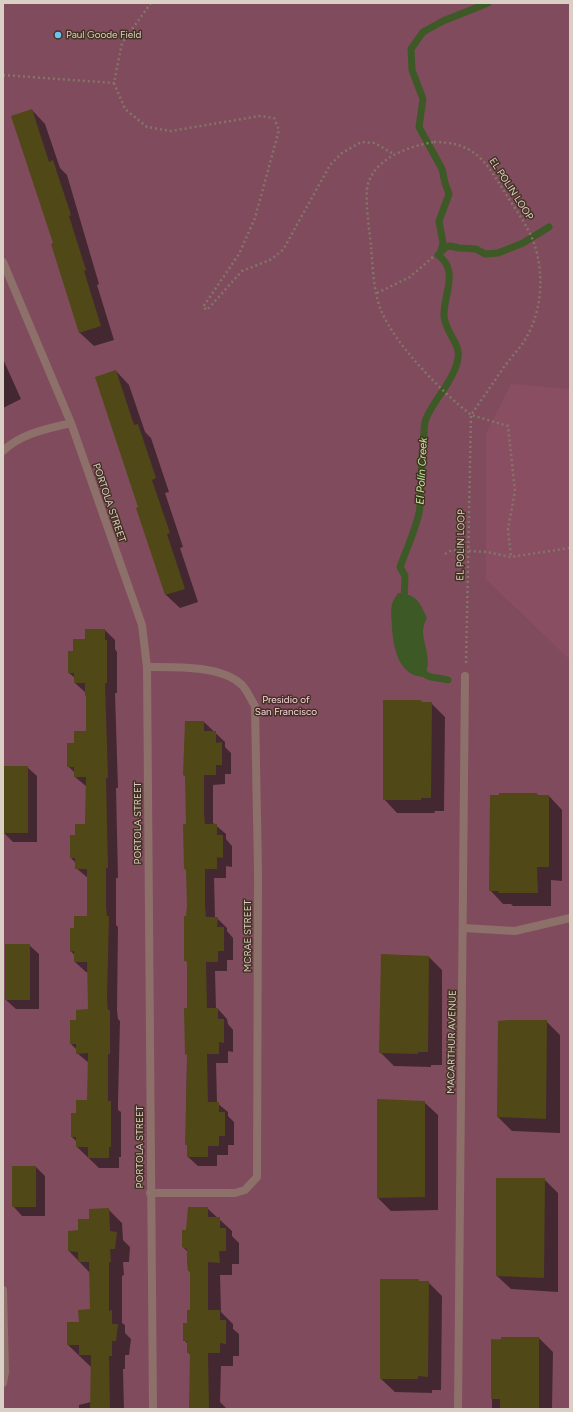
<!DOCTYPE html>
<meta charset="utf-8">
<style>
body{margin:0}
#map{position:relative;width:573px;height:1412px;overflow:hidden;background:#433222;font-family:Figtree,sans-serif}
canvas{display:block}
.frame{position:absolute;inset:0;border:4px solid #dacfc5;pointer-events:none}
</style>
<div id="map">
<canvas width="573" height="1412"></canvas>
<div class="frame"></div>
</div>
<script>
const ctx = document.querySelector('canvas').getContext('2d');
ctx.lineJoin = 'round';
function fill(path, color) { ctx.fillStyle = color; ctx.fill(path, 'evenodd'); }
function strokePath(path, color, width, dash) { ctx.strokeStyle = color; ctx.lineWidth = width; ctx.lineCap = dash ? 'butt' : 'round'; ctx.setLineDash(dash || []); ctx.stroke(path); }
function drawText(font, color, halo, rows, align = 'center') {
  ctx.font = font + ' Figtree,sans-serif'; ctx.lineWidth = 3; ctx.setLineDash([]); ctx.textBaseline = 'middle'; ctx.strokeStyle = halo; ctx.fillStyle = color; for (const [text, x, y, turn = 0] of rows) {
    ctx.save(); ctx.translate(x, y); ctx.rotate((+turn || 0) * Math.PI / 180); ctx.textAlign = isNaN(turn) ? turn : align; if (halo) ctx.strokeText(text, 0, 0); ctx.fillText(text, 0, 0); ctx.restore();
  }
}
const green = new Path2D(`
 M3,3h567v1406h-567z`);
const forest = new Path2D(`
 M511,384l59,5v271l-84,-81v-145z`);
const water = new Path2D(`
 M398,593c19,1 22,10 29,25 -2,4 -4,8 -4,13 0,14 11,32 0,46 -25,-2 -29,-29 -31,-48 0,-8 -2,-17 0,-25 1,-4 4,-8 6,-11z`);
const shadow = new Path2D(`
 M32,110l13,14 15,44 7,7 32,109 -2,1 17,55 -20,6 -14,-13 -26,-89z
 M3,359l18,40 -18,9z
 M116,371l13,14 16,47 6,6 18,54 -4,1 18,54 -3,1 18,54 -18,6 -14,-13z
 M105,630l10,10v9l2,3v41h-2l3,95h-2l2,90h-2v47l2,2 -1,83 1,9 2,2 -2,82v7l3,2v45h-2v11h-20l-22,-21v-5l-5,-5 5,-23 11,-13 1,-38 -12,-10v-3l-6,-6 6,-23 12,-11 -1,-38h-2l-11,-10v-6l-4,-5 4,-22 13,-12v-39l-12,-10v-5l-5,-5 5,-22 10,-11 1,-38 -12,-10v-4l-7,-7 7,-22 12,-12 -1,-39 -11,-10v-5l-6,-5 5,-21 12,-12z
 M421,701l2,2h8l14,14 -1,94h-10l1,2h-38l-13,-14z
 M204,722l21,20v5l6,6v21h-6v10l-12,1v38l13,11v5l6,7v21l-6,-1v12h-12l1,40h2l10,10v3l6,7v22h-6v11h-12l1,38h2l9,10 1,5 5,6v22l-5,-1v12h-12l1,40 11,9v4l6,6v23h-6v10h-11v11h-19l-10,-9v-11l-2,-2 2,-181 -3,-3 2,-43v-46l-2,-2 2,-44z
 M3,767h24l10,9v66h-24l-9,-9z
 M537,794l2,2h10l13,14v71l-11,-1v26h-38l-2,-2h-8l-13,-14z
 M6,945h23l10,9v55h-23l-10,-9z
 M429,957l13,13v95h-11v2l-37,-1 -14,-14z
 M546,1021l14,14v98l-48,-2 -14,-14z
 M424,1102l14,13v95l-47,1 -13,-13z
 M36,1167l9,9v40h-23l-9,-10z
 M544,1179l14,14v99l-47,-3 -14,-13z
 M207,1208l25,23v5l7,7v21h-7v11h-12l1,37 12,12v5l6,5v22h-6v10h-12l-1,36 7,7h-38v-6l2,-1v-46l-3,-4v-8l-4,-4 7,-29v-38l-2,-2 -1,-19 -5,-5 4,-16z
 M108,1209l14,14 1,17 7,7 -1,15h-6l1,13 -2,1v47l3,2v8l6,6 -2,16h-4v14h-2l1,40h-45v-4l12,-3v-35l-23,-22 12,-22 11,-13 -1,-37 -21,-22 10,-21 11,-10z
 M418,1280l2,2h8l14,14 -1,94h-9v3l-37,-1 -14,-13z
 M539,1338l14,14 -1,57h-60v-69z`);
const stream = new Path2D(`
 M441,251l2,-8 -4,-22 10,-27 -4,-11 -3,-14 -23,-42 4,-28 -11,-29 -1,-21 12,-17 20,-11 45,-18
 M404,602l1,-26 -5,-9c5,-14 20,-48 20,-61 1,-24 1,-48 4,-72 0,-5 0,-11 2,-15 7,-19 29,-39 32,-61 3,-14 -13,-26 -14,-42 -1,-21 16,-45 -6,-61l8,-8 4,-1 9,2 17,1 9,5 13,-1 25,-10 26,-16
 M419,667c9,14 15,9 29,13`);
const building = new Path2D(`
 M32,109l17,53 4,-2 18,55 -2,1 17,54 -2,1 17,55 -22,7 -28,-89 2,-1 -42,-127z
 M116,370l18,55 4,-1 18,54 -4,2 18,53 -3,1 18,55 -20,6 -29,-87 2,-1 -43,-130z
 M85,629h20v11h2v43h-2l3,95h-2l2,90h-2v38l1,10h2l-2,83 1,11h2v44h-2v47h3v46h-2v11h-21v-11h-12v-10h-5v-24h5v-13h11l1,-47 -12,1v-10h-6v-24h6v-10l12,-1 -1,-47h-13v-11l-4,1v-24h4v-12h13v-47h-12v-11h-5v-23h5v-11h10l1,-47h-12v-10h-7v-24h7v-12h12v-35h-1v-13h-11v-10h-6v-22h5v-12h12z
 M383,700h38l1,2h10l-1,96h-10v2h-38z
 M185,721h19v10h12v12l6,-1v23h-6v10h-12v38l1,11h12v11h6v23l-6,-1v12h-12v37l1,11h12l-1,10h7v24h-6v11h-12l1,46h11v11h6v24l-5,-1v12h-12l1,48h11v10h6v24h-6v10h-11v11h-21v-13l-2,1 2,-80v-11l-2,1 -1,-47h3v-47h-3v-45h2l1,-10 -1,-37h-2l-1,-45h3l-1,-48 -2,-1z
 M3,766h25v67h-25z
 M499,793h38v2h12v72h-12l1,26h-40l1,-2h-10l1,-96h9z
 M5,944h25v56h-25z
 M381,954l48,2 -1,96h-10v2l-39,-1z
 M508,1020h39l-1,99 -49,-2 1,-96z
 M377,1099l48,2v96l-48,1z
 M12,1166h24v41h-24z
 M496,1178h49l-1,100 -48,-2z
 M188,1207h20v10h12v11h6v23h-7l1,12 -12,-1v48h12v10h6v24l-6,-1v10h-12l1,56h-20l1,-56h-3v-12h-4v-18h4v-13h3v-39h-2l-1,-9v-13l-5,-2v-17h4z
 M109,1208l1,23 7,1 -2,17h-5l1,13h-2v49l3,-1v14h6l-2,17h-4v15h-3l1,53h-20l1,-54h-12v-10h-12v-23h12l-1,-12 12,-1 -1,-47h-11v-10l-10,-1v-20l10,-1v-11h11v-10z
 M380,1279h39v2h10l-1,96 -10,-1v3h-38z
 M501,1337h38v72h-39v-10h-9v-60l10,1z`);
const path = new Path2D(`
 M151,3l-29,40 -8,40 11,26 22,18 24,4 89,-15 14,2 5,12 -24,88 -16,36 -36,53 4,3 35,-39 28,-11 13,-10 47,-85 12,-12 19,-11 14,1 20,12
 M3,75l111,8
 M434,142c37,0 50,16 68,46 11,18 25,36 32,55 11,33 8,71 -11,100 -6,8 -13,16 -19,24 -11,16 -22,32 -33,48 -29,-23 -76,-70 -90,-105 -8,-19 -8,-43 -10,-63 -1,-14 -7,-51 -3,-63 8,-27 42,-38 66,-42z
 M377,293l33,-16 24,-21
 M445,554l7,-4 35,2 24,5 59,-9
 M466,663l5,-248 37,11 7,65 -7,38 3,28`);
const lane = new Path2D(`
 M147,667c27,0 74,-2 95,18 5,5 9,15 13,21l3,167 -1,304 -12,13 -10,3h-85`);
const street = new Path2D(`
 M3,262l68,161 71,202 5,42 6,742
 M3,451c18,-18 45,-22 68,-28
 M464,928l51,3 55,-13
 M3,1290l2,82 -2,11
 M458,1409l7,-733`);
const markers = [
 [58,35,4,"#6dc2f3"]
];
const poiNames = [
 ["Paul Goode Field",66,35]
];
const streetNames = [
 ["EL POLIN LOOP",511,189,57],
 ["PORTOLA STREET",109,503,71],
 ["EL POLIN LOOP",461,545,-89],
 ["PORTOLA STREET",138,823,-90],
 ["MCRAE STREET",248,936,-90],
 ["MACARTHUR AVENUE",452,1042,-89],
 ["PORTOLA STREET",140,1147,-90]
];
const parkNames = [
 ["Presidio of",286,700],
 ["San Francisco",286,712]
];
const waterNames = [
 ["El Polín Creek",422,471,-87]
];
fill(green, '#804b5d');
fill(forest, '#8a4e63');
fill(water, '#3c5926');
fill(shadow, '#0007');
strokePath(stream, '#3c5926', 7);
fill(building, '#504817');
strokePath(path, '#837568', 2.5, [2, 3]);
strokePath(lane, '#8d706a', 8);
strokePath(street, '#8d706a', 8);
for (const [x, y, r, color] of markers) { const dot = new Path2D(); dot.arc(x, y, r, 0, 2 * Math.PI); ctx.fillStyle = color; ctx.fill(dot); strokePath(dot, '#433222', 1.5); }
drawText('10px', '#dacfc5', '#433222', poiNames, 'left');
drawText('10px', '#dacfc5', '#433222', streetNames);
drawText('10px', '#fcd5e1', '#433222', parkNames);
drawText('italic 11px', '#bbeb9c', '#433222', waterNames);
</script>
